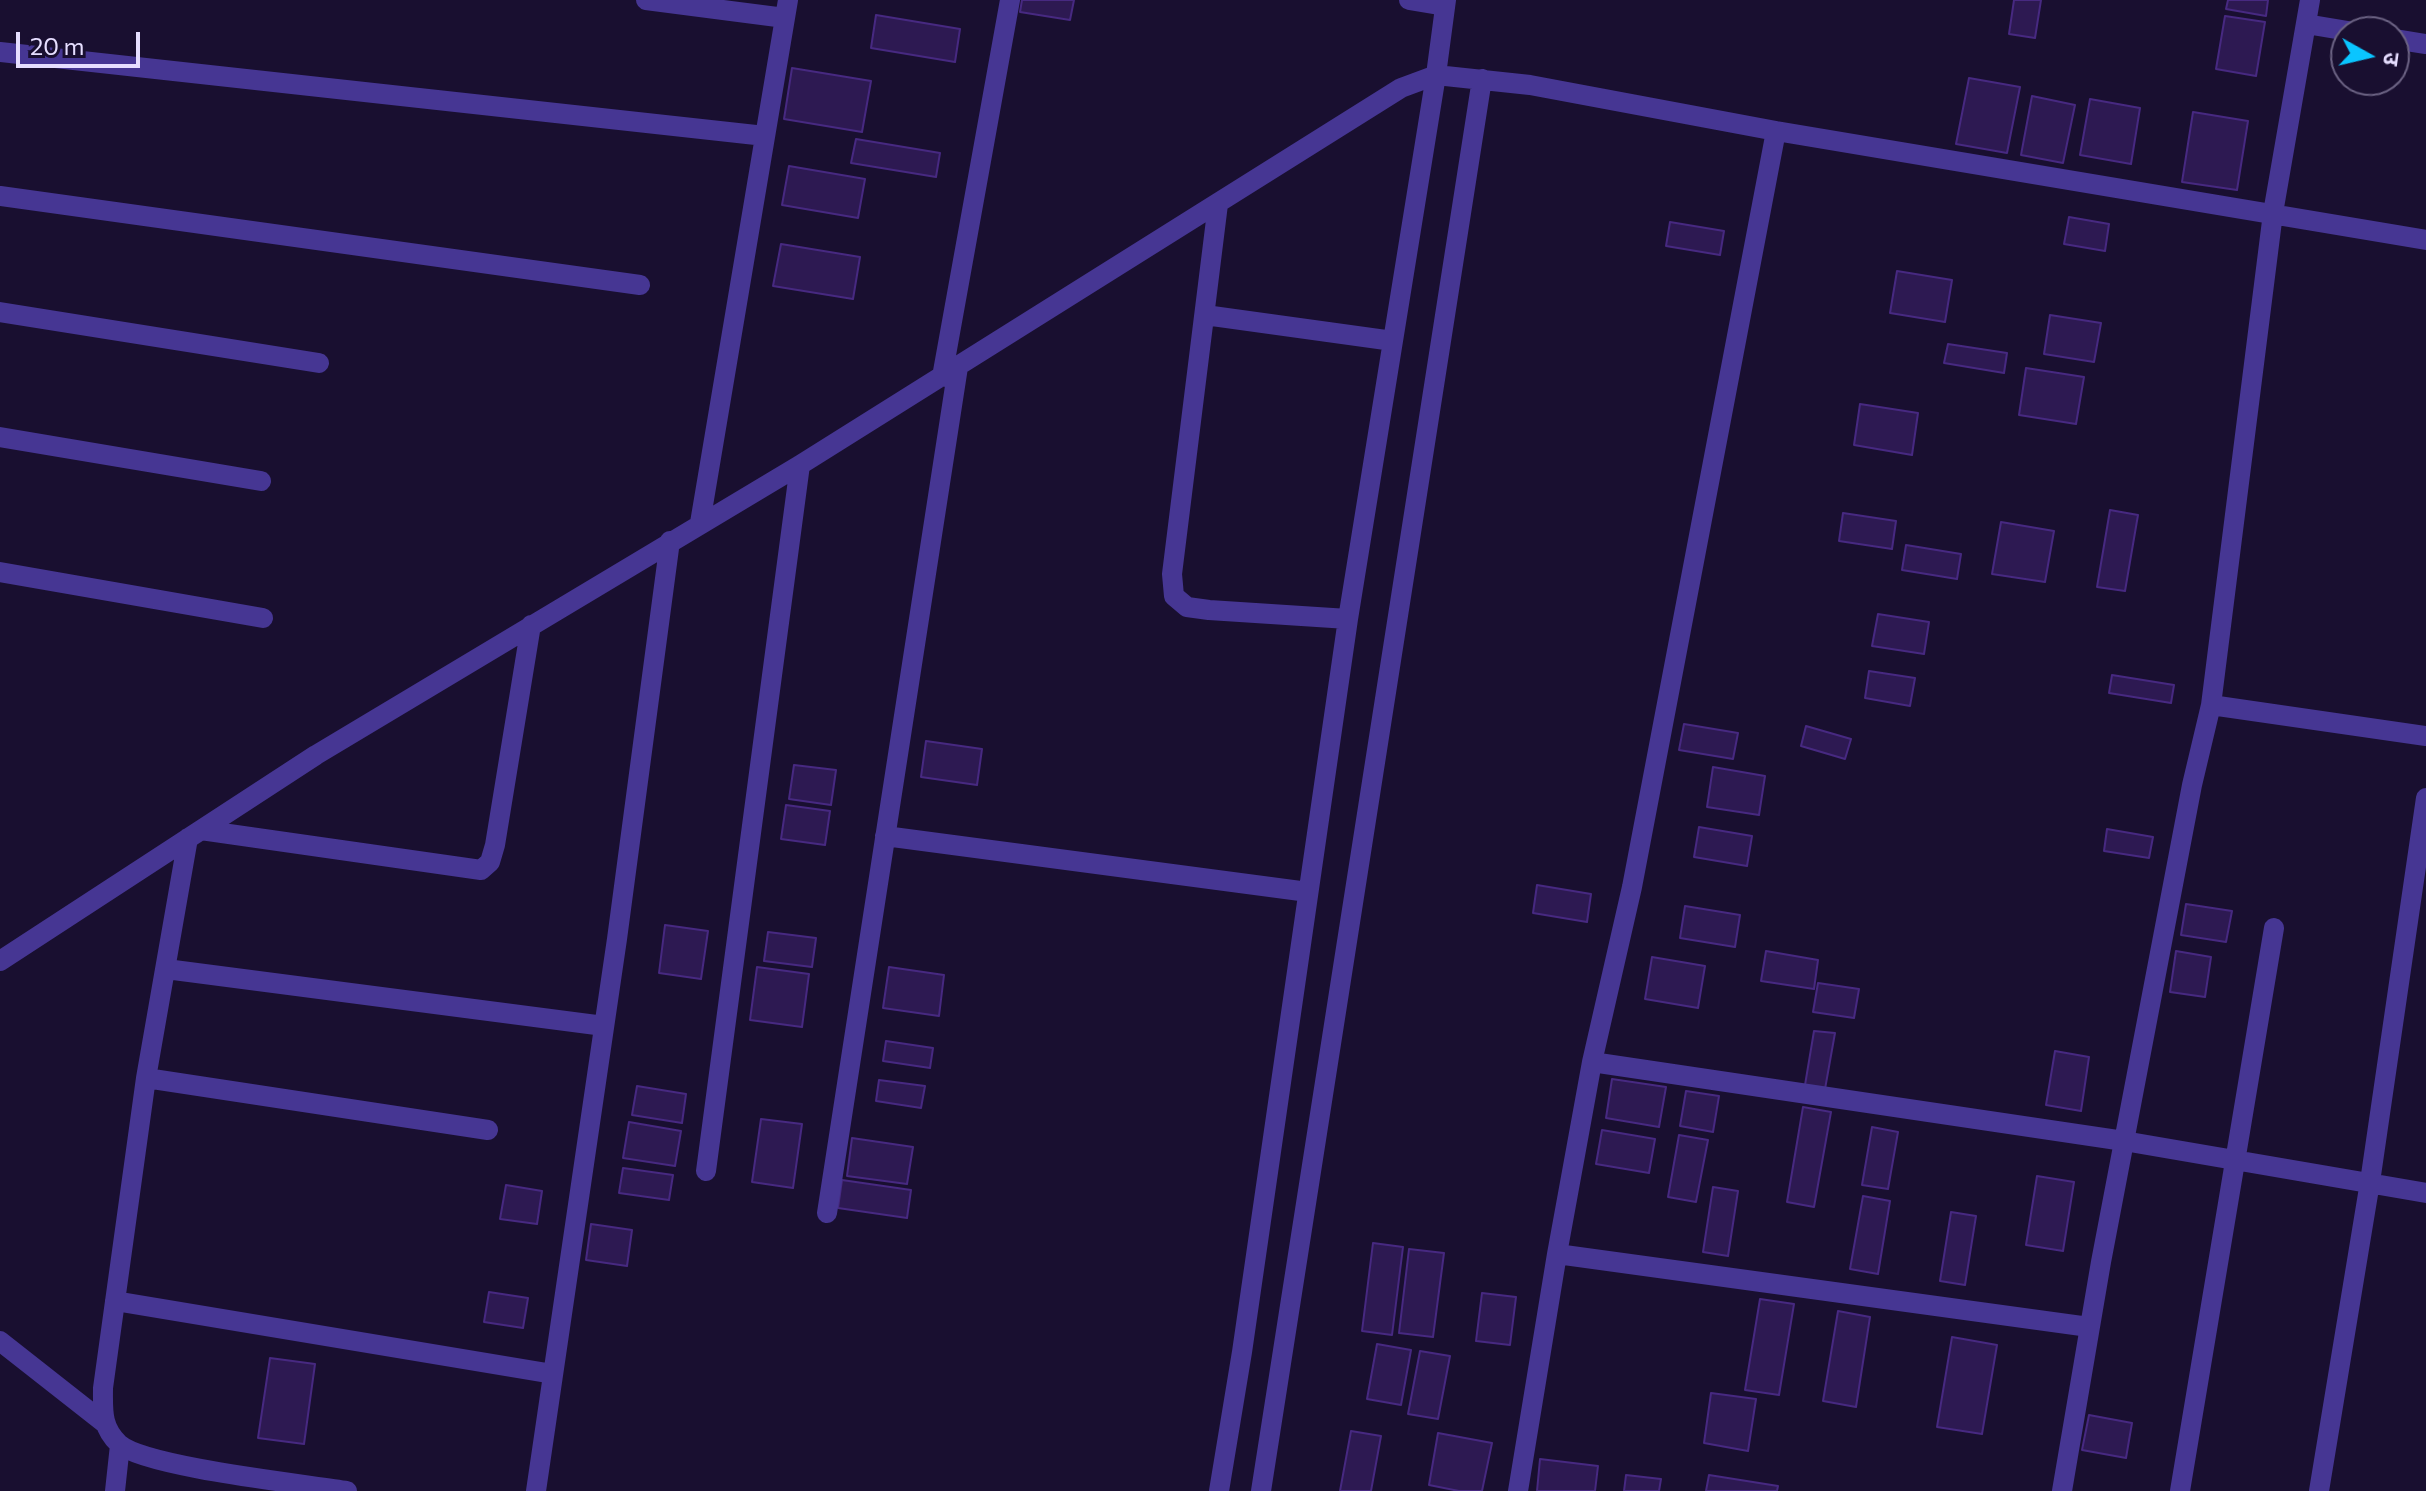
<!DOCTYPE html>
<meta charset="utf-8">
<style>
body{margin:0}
#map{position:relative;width:2426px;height:1491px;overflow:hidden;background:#190f30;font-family:Commissioner,"Noto Sans Devanagari",sans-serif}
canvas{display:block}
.north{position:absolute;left:2330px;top:16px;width:80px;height:80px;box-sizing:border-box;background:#190f30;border:2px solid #6b6283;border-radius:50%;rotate:98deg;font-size:22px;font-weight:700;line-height:32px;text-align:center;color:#e6deff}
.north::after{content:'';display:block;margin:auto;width:28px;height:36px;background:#0ac5ff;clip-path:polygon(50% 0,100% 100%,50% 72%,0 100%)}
.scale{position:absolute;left:16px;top:32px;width:124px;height:36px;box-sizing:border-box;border:4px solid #e6deff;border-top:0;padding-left:10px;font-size:24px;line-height:28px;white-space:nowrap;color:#e6deff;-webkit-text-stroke:6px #190f30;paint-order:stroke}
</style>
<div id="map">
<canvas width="2426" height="1491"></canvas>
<div class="north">उ</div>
<div class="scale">20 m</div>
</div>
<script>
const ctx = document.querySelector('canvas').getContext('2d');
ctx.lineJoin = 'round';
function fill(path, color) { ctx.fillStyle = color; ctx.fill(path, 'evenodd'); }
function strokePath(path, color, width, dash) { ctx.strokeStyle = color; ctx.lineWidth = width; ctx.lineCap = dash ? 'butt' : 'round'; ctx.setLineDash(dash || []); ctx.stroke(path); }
const building = new Path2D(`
 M1022,0h52l-4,20 -50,-8z
 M2014,0h27l-6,38 -26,-4z
 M2228,0h40l-2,16 -40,-7z
 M876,15l84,14 -5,33 -84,-14z
 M2225,16l40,6 -9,54 -40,-7z
 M792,68l79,13 -9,51 -78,-13z
 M1969,78l51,9 -13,66 -51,-9z
 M2032,96l43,9 -12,58 -42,-8z
 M2090,99l50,9 -9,56 -51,-9z
 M2193,112l55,9 -11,69 -55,-8z
 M856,139l84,14 -4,24 -85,-14z
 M789,166l76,13 -7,39 -76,-13z
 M2069,217l40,7 -4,27 -41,-7z
 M1670,222l54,9 -4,24 -54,-9z
 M781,244l79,13 -7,42 -80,-13z
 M1897,271l55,9 -7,42 -55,-9z
 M2050,315l51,8 -7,39 -50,-8z
 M1948,344l59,9 -3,20 -60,-10z
 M2026,368l58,9 -8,47 -57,-9z
 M1860,404l58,9 -6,42 -58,-10z
 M2110,510l28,5 -13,76 -28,-4z
 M1843,513l53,8 -4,28 -53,-8z
 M2001,522l53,9 -9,51 -53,-8z
 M1906,545l55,9 -4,25 -55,-9z
 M1878,614l51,8 -5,32 -52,-8z
 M1869,671l46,7 -5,28 -45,-8z
 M2112,675l62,10 -3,18 -62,-10z
 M1684,724l54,9 -5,26 -54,-9z
 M1806,726l45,13 -6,20 -44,-13z
 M926,741l56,8 -5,36 -56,-8z
 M794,765l42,5 -5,35 -42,-6z
 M1713,767l52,9 -6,39 -52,-8z
 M786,805l44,6 -5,34 -44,-6z
 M1699,827l53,9 -5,30 -53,-9z
 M2107,829l46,8 -4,21 -45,-7z
 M1537,885l54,9 -4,28 -54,-9z
 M2186,904l46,7 -6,31 -45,-7z
 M1685,906l55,9 -5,32 -55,-9z
 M665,925l43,6 -7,48 -42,-6z
 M768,932l48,6 -4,29 -48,-6z
 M1766,951l52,9 -4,29 -53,-8z
 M2176,951l35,6 -6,40 -35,-5z
 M1652,957l53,9 -7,42 -53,-9z
 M757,967l52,7 -7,53 -52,-7z
 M889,967l55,8 -5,41 -56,-8z
 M1818,983l41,6 -5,29 -41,-6z
 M1814,1031l21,2 -10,56 -20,-4z
 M886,1041l47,7 -3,20 -47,-7z
 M2055,1051l34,6 -8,54 -35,-6z
 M1612,1079l54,8 -7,40 -53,-9z
 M879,1080l46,6 -4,22 -45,-7z
 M637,1086l49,8 -4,29 -50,-8z
 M1686,1091l33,5 -6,36 -33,-6z
 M1803,1107l28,5 -17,95 -27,-5z
 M761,1119l41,5 -9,64 -41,-6z
 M629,1122l52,9 -6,35 -52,-8z
 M1872,1127l26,5 -10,57 -26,-4z
 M1602,1130l53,9 -6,34 -53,-9z
 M1679,1135l29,5 -12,62 -28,-5z
 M852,1138l61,9 -6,37 -60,-8z
 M623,1168l50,7 -4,25 -50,-7z
 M2037,1176l37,6 -11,69 -37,-6z
 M842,1180l69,10 -4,28 -69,-10z
 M506,1185l36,6 -5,33 -37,-5z
 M1713,1187l25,4 -10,65 -25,-4z
 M1863,1196l27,5 -12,73 -28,-5z
 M1951,1212l25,4 -11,69 -25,-4z
 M591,1224l41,6 -5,36 -41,-6z
 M1373,1243l30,4 -11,88 -30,-4z
 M1409,1249l35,4 -11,84 -34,-4z
 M489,1292l39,6 -5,30 -39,-6z
 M1482,1293l34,4 -6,48 -34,-4z
 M1760,1299l34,5 -15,91 -34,-5z
 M1838,1311l32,6 -14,90 -33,-6z
 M1952,1337l45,8 -15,89 -45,-7z
 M1377,1344l34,6 -10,55 -34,-6z
 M1420,1351l30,5 -12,63 -30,-5z
 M270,1358l45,6 -11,80 -46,-6z
 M1711,1393l45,6 -8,52 -44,-8z
 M2089,1415l43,8 -6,35 -44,-8z
 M1351,1431l30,5 -10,55h-31z
 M1438,1433l54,10 -10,48h-23l-30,-6z
 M1540,1459l58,7 -3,25h-58z
 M1626,1475l35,4 -2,12h-35z
 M1709,1475l69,11 -1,5h-71z`);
const minor = new Path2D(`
 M646,0l139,18
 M1409,0l36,6
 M2306,24l48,8
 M2394,39l32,5
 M0,52l765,84
 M0,196l640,89
 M1218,204l-46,370 2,22 13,11 22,3 139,9
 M0,312l319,51
 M1205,315l188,26
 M942,377l68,-377
 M0,437l261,44
 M700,523l88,-523
 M0,572l263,46
 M2211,705l215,31
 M201,830l280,40 9,-8 5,-17 36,-220
 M885,836l423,56
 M188,838l-42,240 -43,310c0,22 -2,39 16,56 26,23 185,40 228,47
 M0,961l316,-206 484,-290 601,-377 35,-13 94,10 246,46 650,109
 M166,969l438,57
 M1592,1062l532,79 302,52
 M146,1078l342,52
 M706,1171l94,-706
 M827,1213l131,-846
 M1557,1254l532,73
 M115,1301l438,73
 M0,1341l103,81
 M115,1491l5,-46
 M536,1491l81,-552 53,-398
 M1219,1491l23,-139 106,-733 88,-544 10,-75
 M1261,1491l221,-1412
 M1518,1491l39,-237 35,-192 40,-175 144,-756
 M2062,1491l39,-229 91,-477 19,-80 62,-492 37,-213
 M2180,1491l94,-563
 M2319,1491l51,-309 56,-384`);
fill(building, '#2d1952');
strokePath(building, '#472981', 2);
strokePath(minor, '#463693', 20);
</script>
